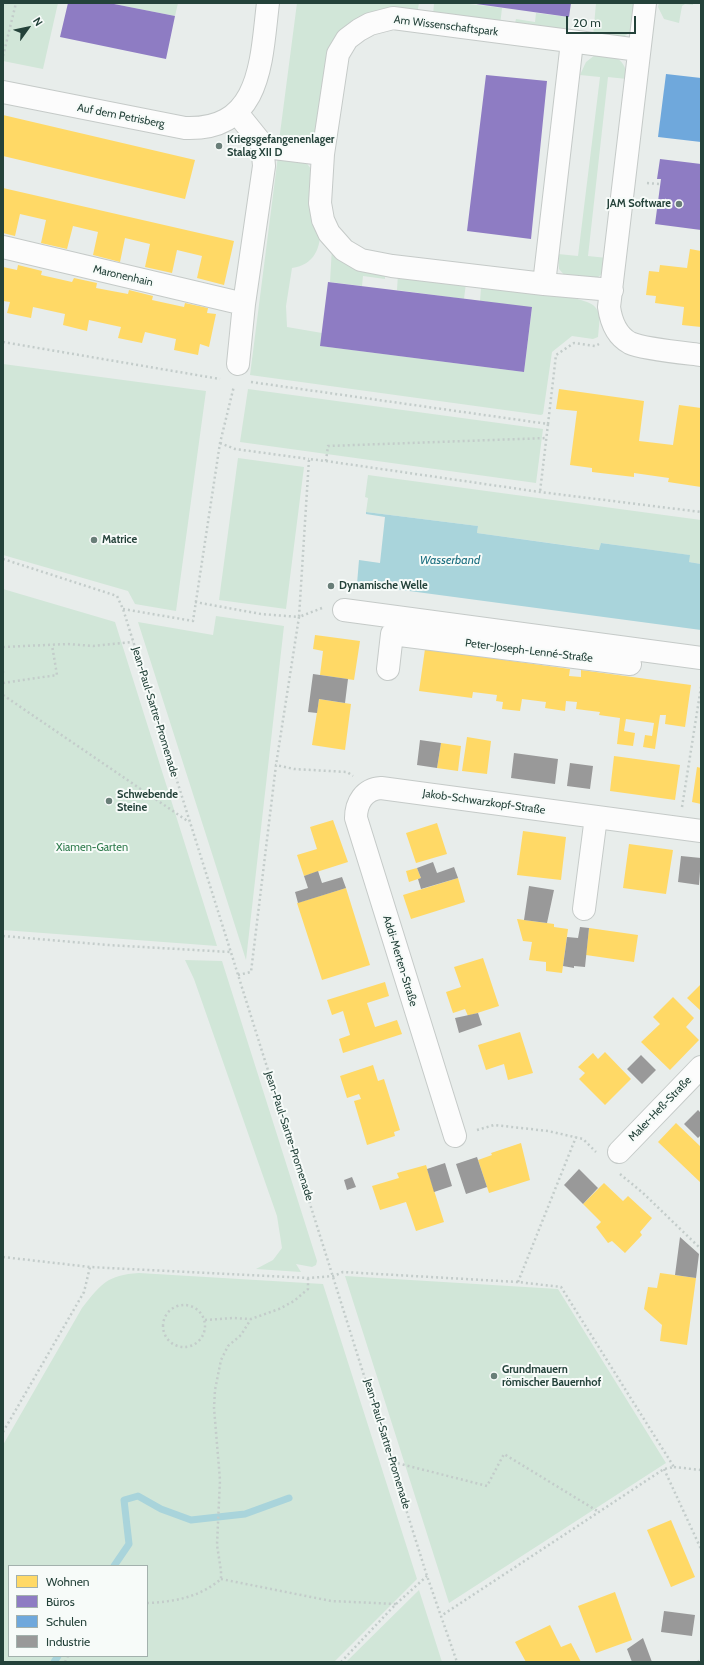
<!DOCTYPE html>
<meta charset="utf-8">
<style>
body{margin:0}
#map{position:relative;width:704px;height:1665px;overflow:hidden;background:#e8edeb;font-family:Cabin,sans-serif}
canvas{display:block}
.frame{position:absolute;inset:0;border:4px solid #24423a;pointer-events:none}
.legend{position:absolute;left:8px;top:1565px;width:140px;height:92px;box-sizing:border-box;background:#f7fbf9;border:1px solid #a3b1ad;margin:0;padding:5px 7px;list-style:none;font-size:12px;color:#24423a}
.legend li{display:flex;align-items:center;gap:8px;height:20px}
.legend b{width:20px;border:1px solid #a3b1ad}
.north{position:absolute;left:8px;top:8px;width:40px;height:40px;-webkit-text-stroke:3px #f7fbf9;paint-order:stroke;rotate:57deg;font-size:11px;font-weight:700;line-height:16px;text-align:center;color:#24423a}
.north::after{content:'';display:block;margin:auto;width:14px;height:18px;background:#24423a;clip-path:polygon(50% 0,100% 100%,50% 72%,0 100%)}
.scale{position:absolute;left:566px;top:16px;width:70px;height:18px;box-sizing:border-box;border:2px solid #24423a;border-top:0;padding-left:5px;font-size:12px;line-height:14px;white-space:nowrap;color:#24423a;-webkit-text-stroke:3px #f7fbf9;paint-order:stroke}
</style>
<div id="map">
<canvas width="704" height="1665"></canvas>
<div class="frame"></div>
<ul class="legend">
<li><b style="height:11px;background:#ffd966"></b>Wohnen</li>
<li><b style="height:11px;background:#8e7cc3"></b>Büros</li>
<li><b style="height:11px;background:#6fa8dc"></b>Schulen</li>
<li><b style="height:11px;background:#999"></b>Industrie</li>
</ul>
<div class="north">N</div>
<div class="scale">20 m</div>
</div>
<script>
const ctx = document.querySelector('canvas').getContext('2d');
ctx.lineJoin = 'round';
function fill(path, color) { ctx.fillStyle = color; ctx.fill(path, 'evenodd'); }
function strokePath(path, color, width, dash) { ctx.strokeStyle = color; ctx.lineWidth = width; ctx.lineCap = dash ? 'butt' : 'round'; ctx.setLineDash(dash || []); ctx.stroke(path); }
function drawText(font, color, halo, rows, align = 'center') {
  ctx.font = font + ' Cabin,sans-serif'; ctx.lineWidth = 4; ctx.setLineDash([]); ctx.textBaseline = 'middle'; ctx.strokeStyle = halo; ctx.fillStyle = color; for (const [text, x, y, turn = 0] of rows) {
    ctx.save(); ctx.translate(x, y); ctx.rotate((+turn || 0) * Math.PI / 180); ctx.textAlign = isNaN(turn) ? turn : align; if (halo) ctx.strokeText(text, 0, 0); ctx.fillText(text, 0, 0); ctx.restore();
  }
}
const green = new Path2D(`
 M3,3h55l-15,66 -40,-8z
 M109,3h69l-3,13z
 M297,3h122l-2,11 -59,8 -40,116 -6,4 -33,-1z
 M434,3h27l41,5 -2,17 -67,-9z
 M596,3h41l-4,27 -11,8 -29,-1z
 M659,3h34v2l-8,-1 -3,2 -3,17 -15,-4 -6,-12z
 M536,13l33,4 -2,18 -53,-8 2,-8 19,3z
 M595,55l22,3c8,6 9,11 10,21l-19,-2 -20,179 19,2 -4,15 -6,5 -31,-1 -7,-8 -1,-15 20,2 22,-179 -20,-2 6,-13z
 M278,156l27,5 6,8c5,29 27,93 -19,99l-6,38 1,21 35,6 -1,13 203,26 8,-64 -52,-7 1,-13c22,1 97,6 112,17 4,3 5,7 7,10l-2,22 -5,2 -21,-3 -20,16 -9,62 -2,1 -291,-40z
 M332,247l53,25v7l-22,-3 -1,10 -32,-4z
 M398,274l68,9 -2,16 -67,-9z
 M3,364l203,27 -30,220 -41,-7 -7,-13 -125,-36z
 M248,389l295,40 -7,54 -296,-41z
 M238,458l66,9 -18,142 -67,-9z
 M368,475l333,45v44l-12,-2v-7l-88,-12 -1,7 -123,-17 1,-7 -112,-14 2,-14 -3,-1z
 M3,589l112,33 102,324 -214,-16z
 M216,616l68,10 -38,334 -108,-338 75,13z
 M185,960l37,1 95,300 -1,4 -4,2 -16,-3 5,8 -45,-3 17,-9 9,-12 -5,-32 -83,-237z
 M139,1273l184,11 94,295 -83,83h-331v-217l79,-137c19,-24 25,-33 57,-35zM9,1566h138v90h-138z
 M345,1276l213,13 108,174 -217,140z
 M419,1590l23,72h-96z`);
const water = new Path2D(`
 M366,512l112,14 -1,7 122,17 2,-7 89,12 -1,7 12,2v66l-344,-46 2,-24 21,3 5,-46 -19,-3z`);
const homes = new Path2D(`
 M3,115l192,45 -10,39 -182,-43z
 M3,188l231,53 -10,44 -27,-7 5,-22 -25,-6 -5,23 -27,-6 5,-23 -25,-6 -5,24 -27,-7 5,-23 -25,-6 -6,23 -26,-6 5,-23 -26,-6 -5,22 -12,-3z
 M690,249l11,2v76l-19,-2 2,-18 -29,-4 1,-7 -10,-1 3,-24 10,1 1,-7 27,3z
 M18,265l24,6 -1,4 31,7 2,-4 23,5 -1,5 32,6 1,-4 24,6 -1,4 9,2 23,5 1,-4 23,5 -1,5 9,1 -7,33 -9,-3 -2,11 -24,-5 2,-11 -31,-7 -3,11 -24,-5 3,-11 -23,-5 -9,-2 -2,11 -24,-6 2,-11 -32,-7 -2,11 -24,-5 3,-11 -7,-1v-34l14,3z
 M559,389l85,12 -5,40 34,4 6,-40 22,3v79l-33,-5 1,-4 -35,-5v4l-42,-5v-4l-22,-3 7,-54 -21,-2z
 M315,635l45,6 -6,39 -34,-5 3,-24 -10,-2z
 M425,649l145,20 -1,7 12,1v-7l110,15 -6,42 -20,-3 1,-9h-6l-5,34 -12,-2 2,-12 7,1 2,-13 -28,-4 -2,12 11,2 -2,13 -16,-2 3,-26 -21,-3 1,-3 -24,-3 1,-7 -11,-1 -1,10 -20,-3 1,-6 -24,-3 -2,12 -18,-2 1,-7 -7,-1 1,-6 -24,-3 -1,6 -53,-7z
 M319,699l32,5 -6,46 -33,-5z
 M467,737l24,4 -4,33 -25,-3z
 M441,743l20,3 -3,25 -21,-3z
 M614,756l66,9 -5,35 -65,-9z
 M697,767l4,1v36l-9,-2z
 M333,820l15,42 -44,14 -7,-21 20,-6 -7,-22z
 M437,823l10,31 -31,9 -10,-30z
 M523,831l43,6 -5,43 -44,-5z
 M629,844l44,6 -7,44 -43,-6z
 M417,868l4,10 -12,4 -3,-11z
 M458,878l7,24 -54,17 -8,-24z
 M346,888l24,77 -48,15 -25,-77z
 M517,919l37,5v3l14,2 -6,44 -16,-2v-9l-17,-2 3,-18 -9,-1z
 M589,928l49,7 -4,27 -48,-7z
 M483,958l16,48 -31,10 -3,-7 -12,4 -7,-21 15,-5 -7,-20z
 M385,982l4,14 -22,7 8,24 22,-7 5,14 -59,19 -4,-14 11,-4 -7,-24 -11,4 -5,-15z
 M701,984v27l-14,-13z
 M673,997l21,21 -8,9 13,13 -29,30 -29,-28 19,-18 -7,-7z
 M520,1032l13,41 -25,7 -4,-16 -18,6 -8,-25z
 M605,1052l26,27 -26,26 -26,-26 6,-6 -7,-6 15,-14 5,6z
 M373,1065l5,16 6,-2 16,51 -6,2 1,4 -28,9 -13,-44 7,-2 -2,-5 -12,4 -7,-22z
 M676,1123l25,24v36l-43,-41z
 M521,1143l9,37 -41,13 -11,-33 14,-5 -1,-2z
 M426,1165l18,57 -28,9 -10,-29 -26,8 -8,-24 27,-8 -2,-5z
 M604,1183l19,18 5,-5 24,22 -12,14 2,3 -17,18 -13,-12 -4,2 -12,-16 5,-5 -18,-18z
 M660,1273l36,5 -9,67 -27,-4 2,-16 -18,-16 4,-22 9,1z
 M671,1520l24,57 -24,10 -24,-57z
 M615,1592l17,48 -36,13 -18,-47z
 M550,1625l11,22 10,-4 10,19h-55l-11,-20z`);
const offices = new Path2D(`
 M68,3h41l66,13 -9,43 -106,-22z
 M469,3h102l-2,14z
 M486,75l61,6 -16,158 -64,-8z
 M660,159l41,5v66l-46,-6 6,-45h-4z
 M328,282l204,25 -8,65 -204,-26z`);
const schools = new Path2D(`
 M666,74l35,4v64l-43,-5z`);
const industry = new Path2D(`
 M313,674l35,5 -3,24 -26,-4 -2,14 -9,-1z
 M420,740l21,3 -4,25 -20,-3z
 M514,753l44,6 -3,25 -44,-6z
 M570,763l23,3 -3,23 -23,-3z
 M681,856l20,2 -2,27 -21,-3z
 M433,862l4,11 17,-6 4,11 -37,11 -3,-10 3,-1 -4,-10z
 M318,871l4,12 20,-6 4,11 -48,15 -3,-11 13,-4 -4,-12z
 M529,886l25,4 -7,33 -23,-3z
 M580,927l9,1 -4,39 -11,-1v2l-11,-2 4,-29 11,1z
 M478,1013l4,12 -23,8 -4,-15z
 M641,1055l15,15 -14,14 -15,-15z
 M698,1110l3,3v22l-3,3 -14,-14z
 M477,1157l10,30 -21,7 -10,-30z
 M445,1163l7,23 -18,6 -7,-23z
 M579,1169l19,19 -15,16 -19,-19z
 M352,1177l4,10 -9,3 -3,-10z
 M680,1237l19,17 -3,24 -21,-3z
 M664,1611l31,4 -3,21 -31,-4z
 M643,1638l9,24h-20l-5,-13z`);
const stream = new Path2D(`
 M114,1566l15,-22 -5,-44 14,-4 23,13 30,11 54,-6 44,-16
 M54,1662l4,-6`);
const path = new Path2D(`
 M3,56l13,-53
 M647,183l13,1
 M3,342l217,37
 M251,382l297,42 -8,68
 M548,424l8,-69 18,-12 21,3 4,-2
 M220,443l15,6 74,10
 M326,461l214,31 161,20
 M3,559l114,37 6,13 304,967 30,86
 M195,602l66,12 38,3 -23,148
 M322,608l-23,9 10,-158 17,2 2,-15 219,-8
 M123,609l70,12 27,-178 14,-57
 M3,647l65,-3 25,2 40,-4
 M3,671v3
 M3,683l54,-8 -5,-30
 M3,695l186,127
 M682,807l19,-120
 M3,936l105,9 122,7
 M238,975l13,-3 25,-207 18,4 53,3 6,4
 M477,1130l17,-5 54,6 35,8 13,13
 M620,1174l23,19 58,56
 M3,1257l87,10 218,11 26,-2 9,-4 175,10 43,5 113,180 -10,2 -223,147
 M518,1282l58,-145
 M163 1326a21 21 0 1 1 42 0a21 21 0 1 1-42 0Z
 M205,1320l28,-2 18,1
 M3,1432l81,-140 6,-25
 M393,1462l94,24 17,-32 95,58
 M674,1467l27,3
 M664,1469l37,80
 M221,1579l110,22 65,3
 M147,1603c27,-1 53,-6 74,-24v-8l-4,-26 3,-65 -6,-72 1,-18 6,-30 7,-14 13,-11 10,-16 28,-10 15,-8 14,-12v-11
 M65,1662l3,-6
 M341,1662l55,-58 31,-28
 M698,1662l3,-3`);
const street = new Path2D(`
 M645,3l-36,304c2,14 8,29 21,36 13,6 55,10 71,12
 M572,42l-28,242 -152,-18 -31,-6 -17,-10 -15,-17 -6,-13 -3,-17 3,-49 15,-100 9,-15 12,-9 11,-6 23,-6 246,32
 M3,92l182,36c77,3 76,-68 83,-125
 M237,113l25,31 2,22 -20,138 -6,60
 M262,144l12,4 49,6
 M3,247l241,57
 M544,284l68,6
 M344,610l357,48
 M388,669l4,-35 238,30
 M584,909l12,-92
 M455,1136l-99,-318c0,-15 8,-29 25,-30l320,43
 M619,1152l82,-85`);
const markers = [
 [219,146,4,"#697e78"],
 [679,204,4,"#697e78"],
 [94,540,4,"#697e78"],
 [331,586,4,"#697e78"],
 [109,801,4,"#697e78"],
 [494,1376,4,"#697e78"]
];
const streetNames = [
 ["Am Wissenschaftspark",446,26,7],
 ["Auf dem Petrisberg",121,116,11],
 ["Maronenhain",123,276,13],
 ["Peter-Joseph-Lenné-Straße",529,651,7],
 ["Jean-Paul-Sartre-Promenade",155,712,73],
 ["Jakob-Schwarzkopf-Straße",484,802,8],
 ["Addi-Merten-Straße",400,961,73],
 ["Maler-Heß-Straße",660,1109,-46],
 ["Jean-Paul-Sartre-Promenade",289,1136,72],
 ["Jean-Paul-Sartre-Promenade",387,1444,73]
];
const poiNames = [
 ["Kriegsgefangenenlager",227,140],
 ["Stalag XII D",227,153],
 ["JAM Software",671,204,"right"],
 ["Matrice",102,540],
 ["Dynamische Welle",339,586],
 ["Schwebende",117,795],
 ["Steine",117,808],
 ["Grundmauern",502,1370],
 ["römischer Bauernhof",502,1383]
];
const parkNames = [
 ["Xiamen-Garten",92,848]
];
const waterNames = [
 ["Wasserband",450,560]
];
fill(green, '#d1e6d8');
fill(water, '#a9d4db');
fill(homes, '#ffd966');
fill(offices, '#8e7cc3');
fill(schools, '#6fa8dc');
fill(industry, '#999');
strokePath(stream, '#a9d4db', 7);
strokePath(street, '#c5cac8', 24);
strokePath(path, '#c3ccca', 2.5, [2, 3]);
strokePath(street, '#fcfcfc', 22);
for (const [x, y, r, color] of markers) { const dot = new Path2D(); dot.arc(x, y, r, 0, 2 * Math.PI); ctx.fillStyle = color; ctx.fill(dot); strokePath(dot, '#f7fbf9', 1.5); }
drawText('11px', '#24423a', '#f7fbf9', streetNames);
drawText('bold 11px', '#24423a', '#f7fbf9', poiNames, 'left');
drawText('11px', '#2d7a4b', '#f7fbf9', parkNames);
drawText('italic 12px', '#1c6f80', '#f7fbf9', waterNames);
</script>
